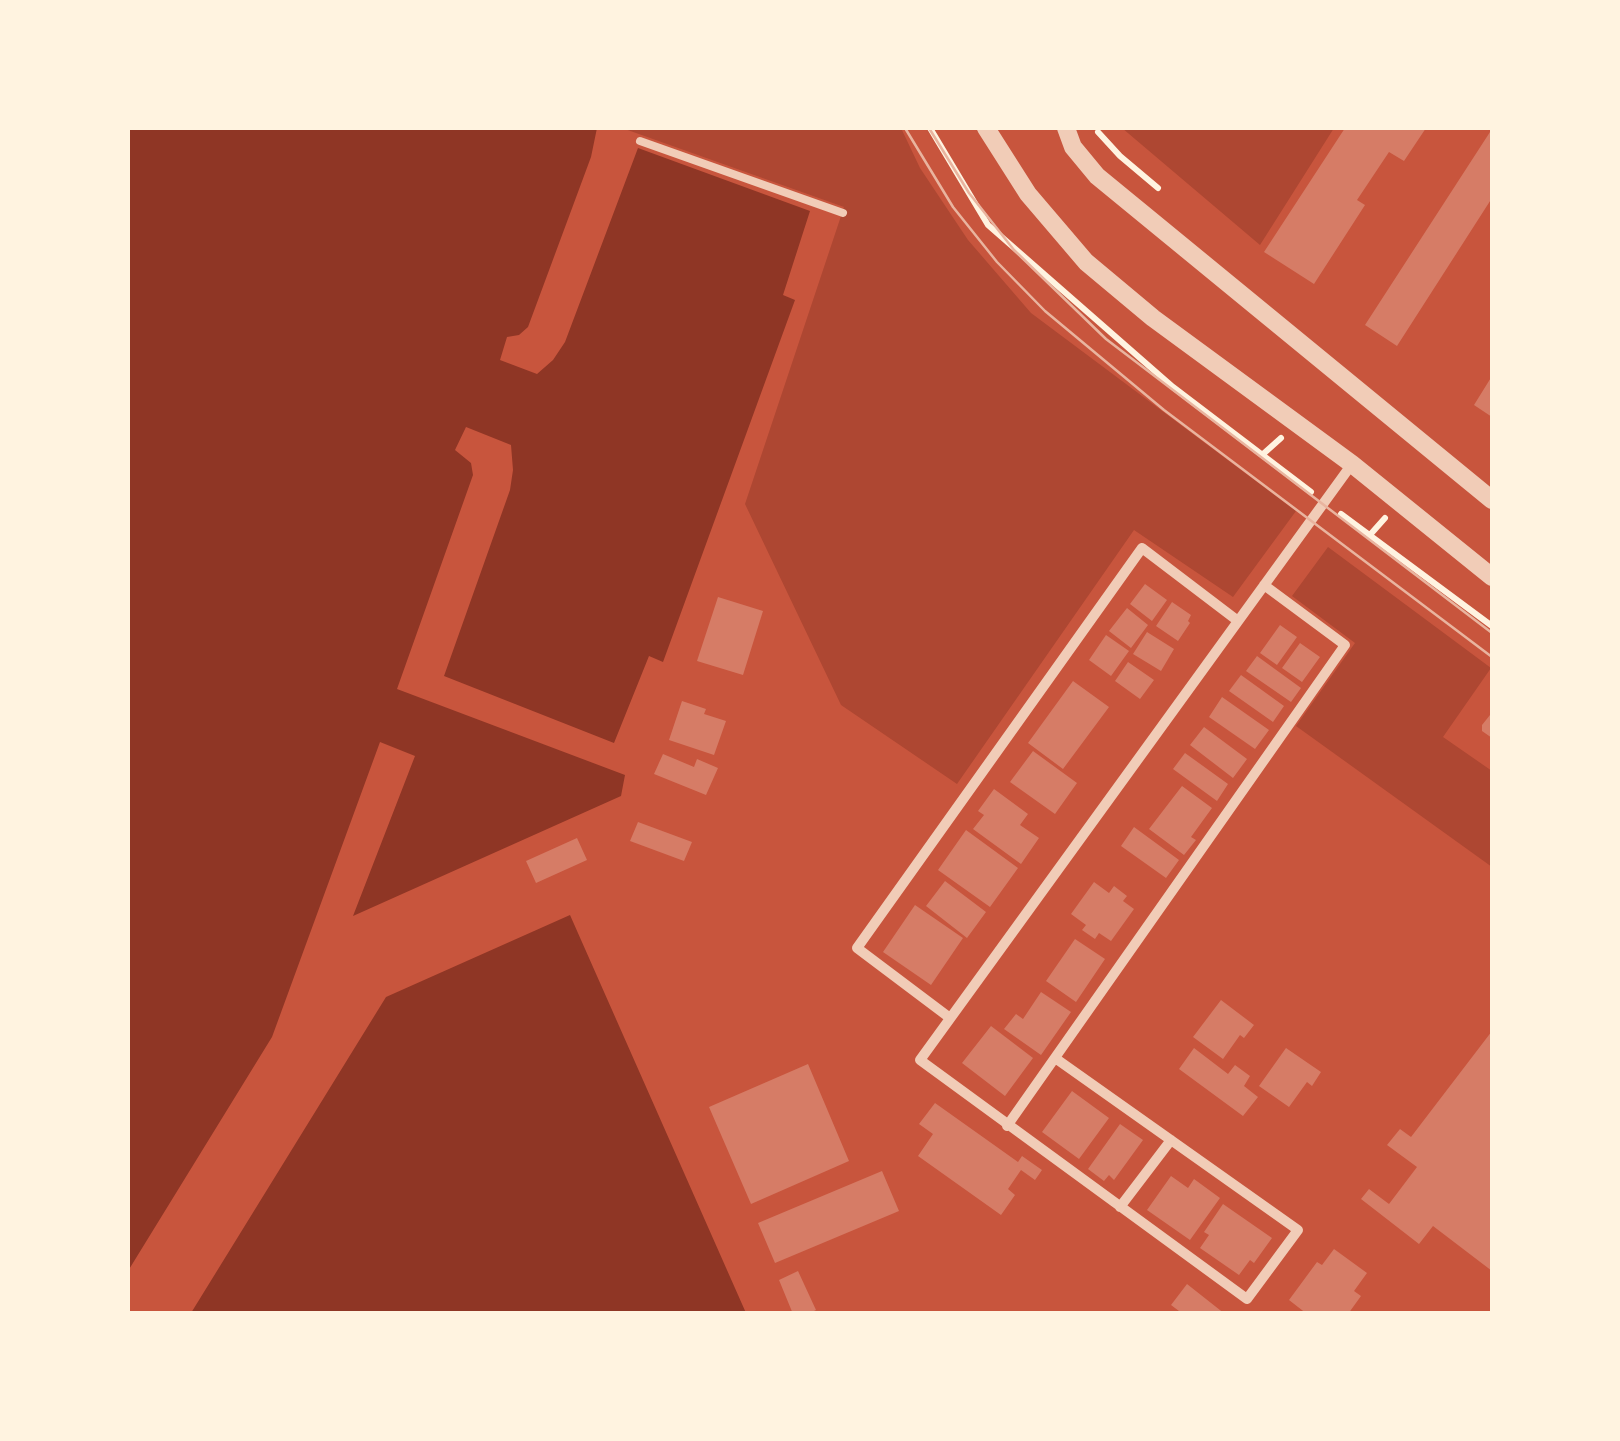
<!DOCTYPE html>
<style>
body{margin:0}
#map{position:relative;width:1620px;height:1441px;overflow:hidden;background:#c8553d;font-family:"Exo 2",sans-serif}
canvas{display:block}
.frame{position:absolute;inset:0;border:130px solid #fff3e0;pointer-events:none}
</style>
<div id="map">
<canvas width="1620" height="1441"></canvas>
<div class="frame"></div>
</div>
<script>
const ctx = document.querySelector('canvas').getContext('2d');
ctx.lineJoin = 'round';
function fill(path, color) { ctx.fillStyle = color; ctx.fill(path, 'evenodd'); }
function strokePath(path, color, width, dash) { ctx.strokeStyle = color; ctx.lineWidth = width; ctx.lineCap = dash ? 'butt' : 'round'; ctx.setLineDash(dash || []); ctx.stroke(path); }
const green = new Path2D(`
 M622,128h279l19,40 48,72 63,73 265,198 -63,86 -99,-67 -177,254 -116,-79 -96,-201 99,-297z
 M1122,128h212l-74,117z
 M1328,547l163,121 -48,69 49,34v96l-196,-141 59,-83 -63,-47z`);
const water = new Path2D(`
 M128,128h469l-6,29 -63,170 -9,8 -12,2 -7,23 37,14 16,-14 12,-18 73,-194 172,63 -27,84 12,5 -132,362 -14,-6 -35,87 -170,-67 66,-186 3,-20 -2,-25 -45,-18 -11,23 16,13 2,12 -76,214 228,86 -4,21 -268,120 62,-160 -35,-14 -108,295 -144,234z
 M570,915l176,398h-555l195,-316z`);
const building = new Path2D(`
 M1345,128h81l-22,33 -15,-9 -32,48 8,5 -51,79 -50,-32z
 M1490,132l2,1v65l-95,148 -32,-21z
 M1492,376v41l-18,-12z
 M1145,584l22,16 -15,21 -22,-17z
 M718,597l45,14 -20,64 -46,-14z
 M1172,602l19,13 -3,6 2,2 -12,18 -22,-15z
 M1127,608l21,17 -17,23 -22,-17z
 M1280,625l17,12 -20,28 -17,-12z
 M1147,632l27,17 -13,22 -28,-17z
 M1106,635l23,16 -18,25 -22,-16z
 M1300,643l20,14 -18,25 -20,-14z
 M1257,656l44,32 -10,14 -45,-31z
 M1128,662l26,18 -14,19 -25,-18z
 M1241,675l43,31 -11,16 -44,-31z
 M1073,681l36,26 -46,62 -35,-26z
 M1222,697l47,33 -14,19 -46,-32z
 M682,701l24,8 -2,5 22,7 -12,34 -45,-15z
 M1490,715l2,2v21l-10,-7v-6z
 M1204,727l43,32 -14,19 -43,-33z
 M1033,751l44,32 -22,31 -45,-32z
 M1185,753l43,31 -11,17 -44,-32z
 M663,754l31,13 3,-8 21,9 -12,27 -52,-21z
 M1182,786l30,22 -21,29 5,3 -12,15 -35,-26z
 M994,789l34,25 -8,11 19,13 -18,26 -48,-35 11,-14 -6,-4z
 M638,822l54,20 -8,19 -54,-20z
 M1134,827l45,33 -13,18 -45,-32z
 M966,830l52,38 -28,39 -52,-37z
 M577,838l10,22 -51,23 -10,-22z
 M945,881l41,31 -19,26 -41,-32z
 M1094,882l15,11 5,-7 13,10 -4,5 11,8 -23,32 -12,-8 -4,6 -13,-9 4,-5 -15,-11z
 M915,905l48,33 -32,47 -48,-33z
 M1075,939l30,20 -29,43 -30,-21z
 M1041,992l30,20 -30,43 -37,-26 12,-15 7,5z
 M1221,1000l33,25 -10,13 -4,-3 -17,24 -30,-22z
 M991,1026l42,32 -28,38 -43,-33z
 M1492,1031v240l-59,-45 -14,18 -58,-45 8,-10 20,15 28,-37 -30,-22 13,-16 11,8z
 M1194,1048l34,26 7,-9 15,11 -6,10 14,11 -15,19 -64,-47z
 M1286,1048l35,24 -9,14 -5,-4 -18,25 -30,-21z
 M808,1064l41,97 -98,43 -42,-97z
 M1072,1091l37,27 -30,41 -37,-27z
 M935,1103l83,59 4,-6 20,14 -7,10 -14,-10 -13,19 7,6 -14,20 -83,-59 15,-22 -14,-10z
 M1120,1124l23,16 -29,40 -5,-5 -5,6 -16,-12z
 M882,1171l17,40 -124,52 -17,-40z
 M1171,1176l17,12 6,-9 26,19 -30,42 -43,-30z
 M1223,1204l49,34 -18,25 -4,-3 -11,15 -39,-27 9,-13 -5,-3z
 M1334,1249l33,24 -13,18 7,5 -13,18h-41l-18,-14 28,-38 5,3z
 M798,1271l18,39 -8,4h-15l-14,-34z
 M1187,1284l38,30h-42l-12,-9z`);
const path = new Path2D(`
 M930,128l58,97 185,162 138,105
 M1098,132l22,24 38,32
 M1262,455l19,-17
 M1341,514l151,112
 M1369,536l16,-18`);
const service = new Path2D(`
 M640,141l203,72`);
const minor = new Path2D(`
 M950,1018l-93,-70 285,-400 96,73
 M1055,1058l243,172 -51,69 -327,-239 432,-596
 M1007,1126l338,-481 -81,-60
 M1120,1207l51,-67`);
const tertiary = new Path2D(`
 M986,128l42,66 58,68 67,56 199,146 140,113
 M1066,128l7,19 24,29 395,324`);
const tram = new Path2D(`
 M905,128l48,79 44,55 48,49 119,99 328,247
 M929,128l40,65 45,57 92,89 386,294`);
fill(green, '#ae4732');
fill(water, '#8f3625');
fill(building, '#d67c66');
strokePath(path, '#fff3e0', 6);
strokePath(service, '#f1ccb7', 8);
strokePath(minor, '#f1ccb7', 10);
strokePath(tertiary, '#f1ccb7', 18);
strokePath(tram, '#e9b49f', 2.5);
</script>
